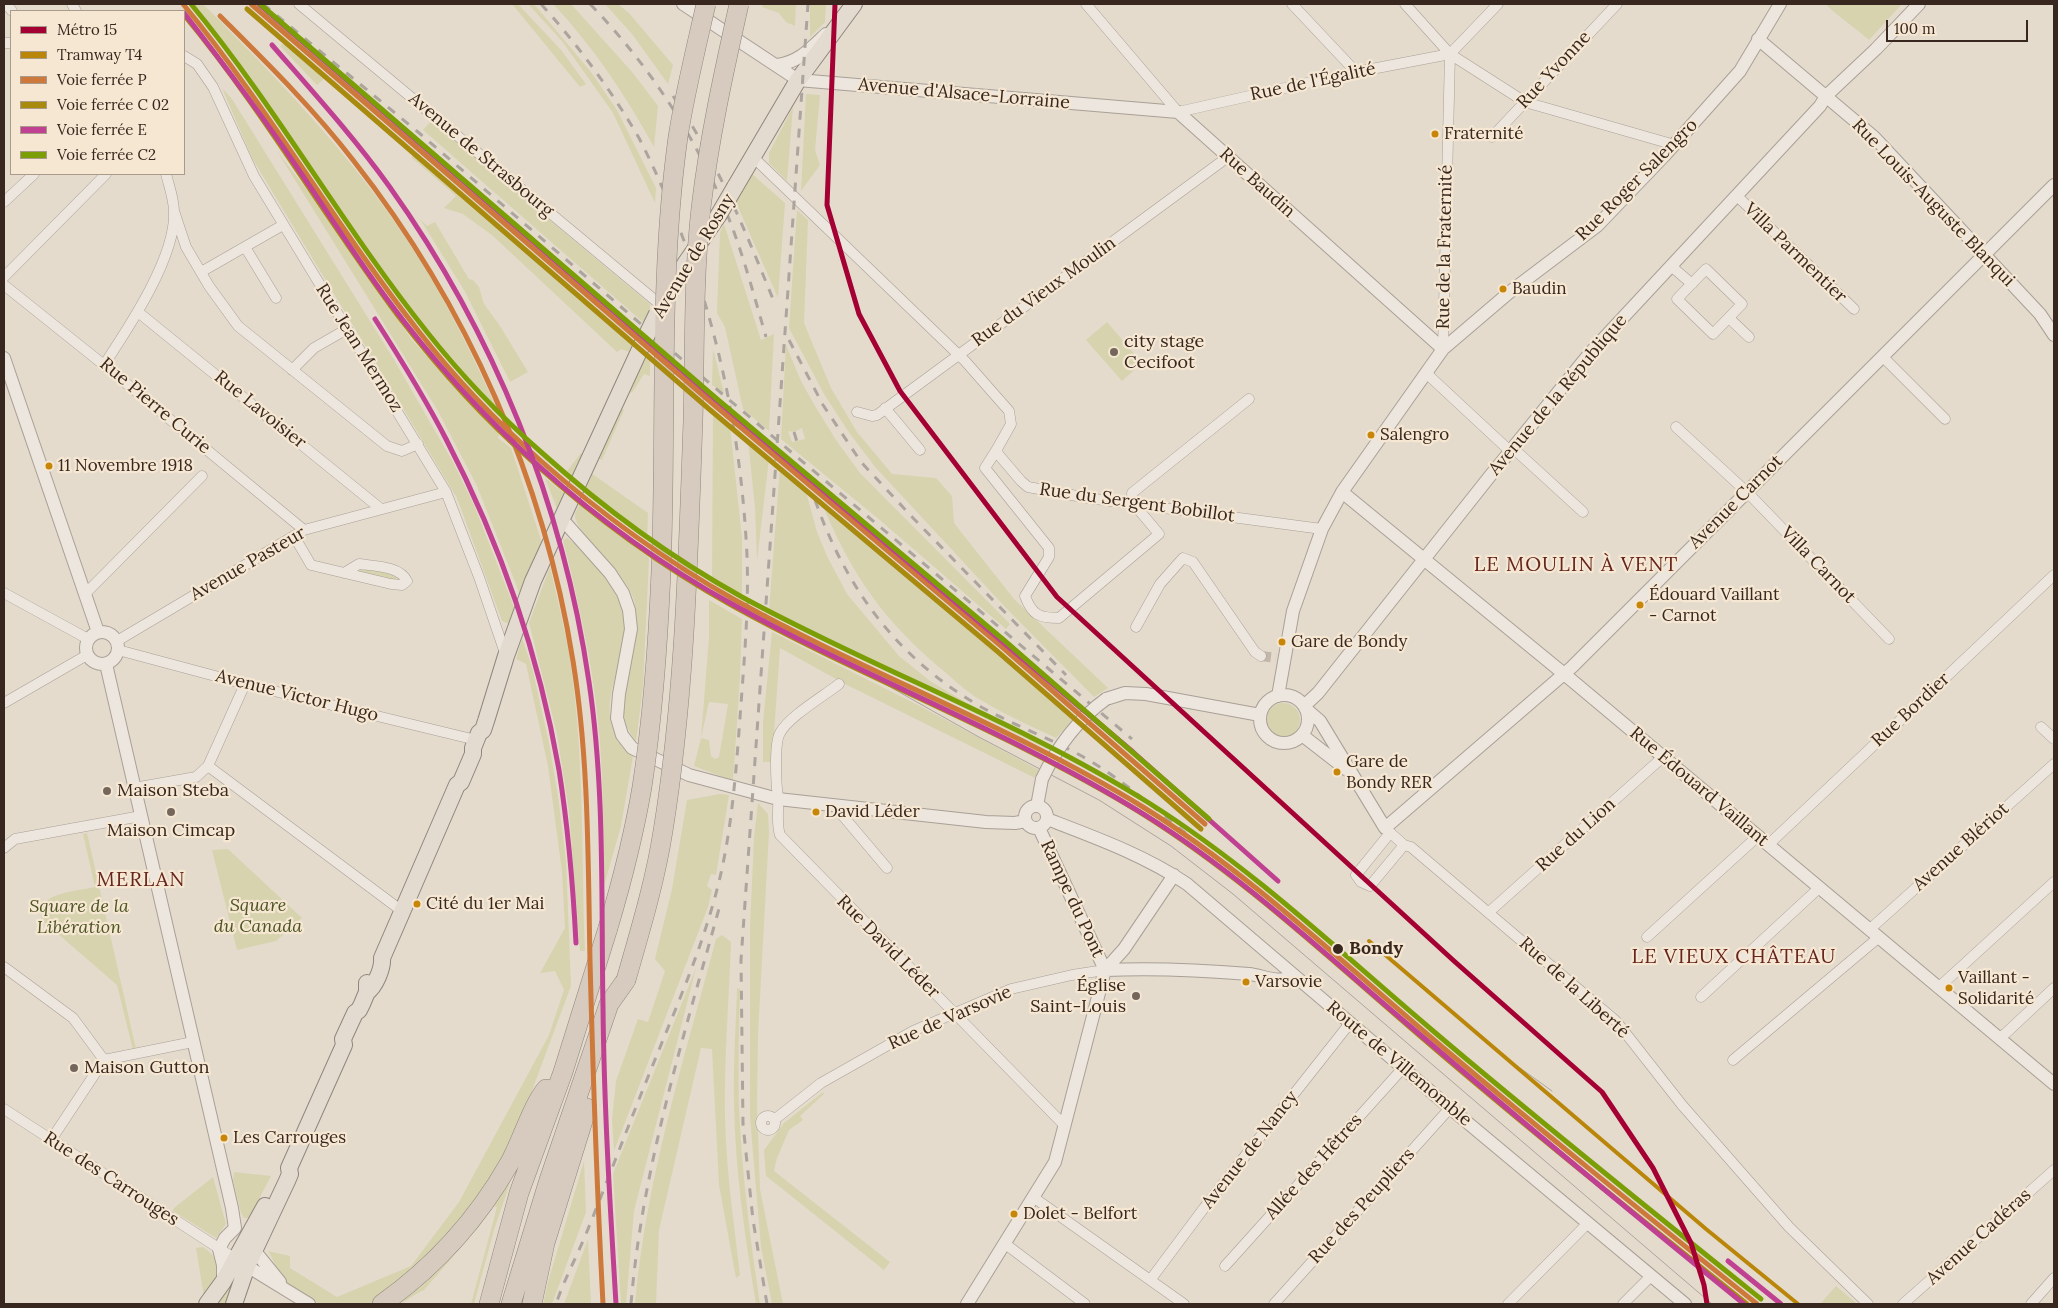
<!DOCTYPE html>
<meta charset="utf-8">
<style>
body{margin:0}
#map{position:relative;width:2058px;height:1308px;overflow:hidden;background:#e4dbcd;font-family:Lora,serif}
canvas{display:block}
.frame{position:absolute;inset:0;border:5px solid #38271e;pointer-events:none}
.legend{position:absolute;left:10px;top:10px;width:175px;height:165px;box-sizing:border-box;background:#f5e7d2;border:1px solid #a99a8a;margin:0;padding:6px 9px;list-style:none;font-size:15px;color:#38271e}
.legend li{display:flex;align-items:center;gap:10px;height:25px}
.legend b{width:25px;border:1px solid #a99a8a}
.scale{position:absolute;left:1886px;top:20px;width:142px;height:22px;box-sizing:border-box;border:2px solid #38271e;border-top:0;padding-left:6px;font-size:15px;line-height:18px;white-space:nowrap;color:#38271e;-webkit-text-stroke:4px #f5e7d2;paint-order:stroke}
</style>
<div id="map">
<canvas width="2058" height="1308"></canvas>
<div class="frame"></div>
<ul class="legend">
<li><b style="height:6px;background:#a50034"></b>Métro 15</li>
<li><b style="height:6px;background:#ba8609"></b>Tramway T4</li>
<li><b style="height:6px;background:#cd793b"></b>Voie ferrée P</li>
<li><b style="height:6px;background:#a88a0f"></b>Voie ferrée C 02</li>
<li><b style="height:6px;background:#c04191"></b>Voie ferrée E</li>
<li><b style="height:6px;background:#7b9e06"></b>Voie ferrée C2</li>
</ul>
<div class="scale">100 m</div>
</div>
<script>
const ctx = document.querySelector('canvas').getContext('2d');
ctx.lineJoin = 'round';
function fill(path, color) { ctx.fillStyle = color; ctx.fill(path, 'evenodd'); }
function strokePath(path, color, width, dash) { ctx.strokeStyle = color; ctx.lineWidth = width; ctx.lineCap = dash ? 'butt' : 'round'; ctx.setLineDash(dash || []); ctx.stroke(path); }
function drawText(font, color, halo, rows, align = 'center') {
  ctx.font = font + ' Lora,serif'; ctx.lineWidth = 4.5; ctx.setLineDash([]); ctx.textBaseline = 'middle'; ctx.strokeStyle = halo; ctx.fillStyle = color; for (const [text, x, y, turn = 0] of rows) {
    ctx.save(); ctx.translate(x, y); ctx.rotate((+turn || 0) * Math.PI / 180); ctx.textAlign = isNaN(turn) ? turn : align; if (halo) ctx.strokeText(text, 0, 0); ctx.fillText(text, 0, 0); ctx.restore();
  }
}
const green = new Path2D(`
 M190,4h13c79,79 157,160 217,256 30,48 54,99 78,151l-77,-89 -40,-52 -121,-172z
 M512,4h6l43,46 25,34 -6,3z
 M528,4h6l57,68 26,38 39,78 -1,15 -42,-90 -51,-72z
 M553,4h18l62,69 25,33 -4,41c-28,-51 -61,-101 -101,-143z
 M605,4h13l11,9 44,52 -5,19 -36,-50z
 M763,4h33l-1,22 -9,-4 -7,-9 -17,-6z
 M810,4h16l-1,18 -15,15z
 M1825,4h77l-33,36c-15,-13 -30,-23 -44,-36z
 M284,43l41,35 -8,7 -37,-39z
 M222,88l10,11 161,259 60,104 21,43 42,107 -4,13 -10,-4 -45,-123 -205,-340z
 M806,94l14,1 -5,55 5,15 -19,26z
 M793,107l-6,74 -18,-18v-10z
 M431,121l219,183v11l-6,8 -221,-193z
 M277,151l53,69 82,120 87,94 -1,4 13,10 31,95 -21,54 -44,-111 -39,-75z
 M419,154l216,187 -6,11 -8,-3 -4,3 -124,-116 -30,-22 -19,-6 12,-12 -45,-39z
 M752,174l33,29 -7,95 -43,-98z
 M797,210l11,10 -4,103 27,65 26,44 35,42 44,4 16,18 2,27 60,76 94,89 -14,9 -87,-88 -131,-141 -26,-34 -26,-40 -35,-66z
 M420,219l7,7 8,-4 34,57 4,1 6,7 5,17 16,22 28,46 -18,10 -46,-92z
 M724,224l37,116 13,-6 -5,97 -26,-22 -18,-82 -8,-14 3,-81z
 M1107,322l35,41 -20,18 -36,-41z
 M786,345l15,36 14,25 21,34 24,33 150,151 -4,5 -125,-108 -100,-82zM802,428l3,11 -13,3 -4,-11 6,1z
 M713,349l11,44 -12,-8z
 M646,352l4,2v22l-6,-2 -12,19 -4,-2z
 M620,408l4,2 -22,50 -4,-2z
 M713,416l17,10 12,112v61l-30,-20z
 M748,440l21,19 -12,102 -2,-53z
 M542,453l25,18 14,-18 3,2 -14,25 -26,-21z
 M780,467l25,21 12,44 10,24 20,38 52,62 31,25 32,19 89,46 -2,4 -280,-139z
 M591,473l57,40 -1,27 -63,-48z
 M545,478l19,15 -7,16z
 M821,501l253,217 -18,20c-28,-13 -56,-26 -82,-42 -10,-7 -20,-16 -29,-24 -61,-50 -95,-99 -124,-171z
 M579,505l70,53 -6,128 -7,56c-4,-6 -9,-14 -11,-21 -9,-38 20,-78 9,-121 -7,-26 -58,-66 -59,-84 0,-4 3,-8 4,-11z
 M567,538c22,15 43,39 53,64 6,13 5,31 2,45 -7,45 -29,70 11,109l-12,70 -17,60c-1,-63 0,-127 -9,-190 -7,-53 -19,-104 -32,-156z
 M550,567c6,27 13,54 18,81 17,100 13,202 17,303h-5l-11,-140 -12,-77 -28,-111z
 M360,569l34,4 4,4 -3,4 -35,-9z
 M709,600l33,19 -2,58 -7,104 -39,-15 7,-28 8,-101zM709,702l19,2 -9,53 -4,2 -4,-3 -2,-16 -8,-2z
 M772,632l146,73 121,65 -4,8 -190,-94 -65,-36 -8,114h-9v-40z
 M522,638l10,29 17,76 9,53 8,65 5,125 -41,110 -40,90 -35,46 -82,72h-54l-34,-21 -17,-32 22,5v12l47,29 74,-31 48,-64 90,-167 15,-45 -9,-19 -15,2 25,-45 -3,-56 -14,-106 -22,-102 -10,-5z
 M1266 720a17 17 0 1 1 34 0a17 17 0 1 1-34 0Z
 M720,794l9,1 -13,80 -5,-1 -4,12 5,4 -4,17 -94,244 -2,-32 4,-38 22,-62 10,3 17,-51 -10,-12 17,-70 15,-89z
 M758,803l10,11 1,18 -11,202 -1,71 3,84 23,115h-11l-11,-57 -11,-130v-190l4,-89z
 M87,833l49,216 -3,1 -16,-65 -74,-64c-13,-28 35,-30 52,-34l-12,-53z
 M228,849l74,69 -26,23 -39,9 -25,-100z
 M722,935l9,7c-2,58 -7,117 -6,175 1,53 9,106 15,158l-4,3 -17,-93 -7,-136 -11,-1 -42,182 -3,74h-21c11,-125 49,-244 81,-365z
 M696,968l-62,243 -8,93h-5l-8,-130z
 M737,988l3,1c-1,39 -2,79 -1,118 3,66 11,132 21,197h-4c-11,-66 -21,-134 -22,-201 -1,-39 2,-77 3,-115z
 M823,1092l1,2 -24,22 3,4 -14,10 -12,28 -3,13 116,91 -6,8 -118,-94 -2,-26 20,-27z
 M584,1161l2,51 -34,92h-9l5,-22z
 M234,1172l37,4 -22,42h-5l-3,-5 -8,-33z
 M213,1177l13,47 -10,14 -43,-27 1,-3z
 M512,1177l-18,53 -20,74h-3l26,-97 -3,-1 -16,22 -54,62c-11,4 -18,14 -30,14z
 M588,1239l3,65h-27z
 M203,1247c24,16 14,32 1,50l-8,-49z
 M239,1267l-13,37h-11z
 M1836,1286l21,18 -36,-1z`);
const minorTunnel = new Path2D(`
 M1261,656l15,2`);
const minor = new Path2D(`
 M6,4l6,7
 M72,4l4,7
 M299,4l363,302
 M1086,4l92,108 178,-40 94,-18
 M1292,4l64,68
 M1405,4l45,50 75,48 150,43
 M4,43h7
 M1450,54l48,-50
 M184,56l13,8 16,23 41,89 192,316 33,85 27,79
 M1492,137l125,-133
 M753,157l212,204 44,50 2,13 -14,25 -12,19 64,80v9l-24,39c7,19 14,22 34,22l100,-84 -26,-31 -1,-10 117,-94
 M1737,196l117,113
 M4,202l30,-28
 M174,211l12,36 23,39 29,40 149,120 15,5 16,-7
 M245,247l31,51
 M1671,266l21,18
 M1706,269l36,35 -29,30 -36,-35z
 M201,272l82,-47
 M4,277l102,-103
 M4,285l100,80 200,165
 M138,312l243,197
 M1729,318l20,19
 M1443,349l7,-295
 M1883,357l62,62
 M104,365c25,-38 72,-108 70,-153 0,-13 -5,-26 -8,-38
 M292,370l22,-22 33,-19
 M1426,373l85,79
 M885,408l35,42
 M857,412l15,4 5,-1 344,-253 6,-6
 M1676,427l74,68 139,144
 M997,449l1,5 23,27 7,6 60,11 234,31
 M1514,449l69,63
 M294,536l17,29 80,19 11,1 5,-4c-7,-15 -33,-15 -48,-17l-15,9
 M4,593l84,46
 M85,594l117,-118
 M1136,627l24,-43 23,-26 10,4 62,90 6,4
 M117,641l187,-111 142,-38
 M118,650l127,34 231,56
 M839,684c-15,12 -51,33 -59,49 -6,10 -4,51 -2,64 1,13 -2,26 2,38l285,291
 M4,703l83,-48
 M2041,727l13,12
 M208,766l194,145
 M134,788l62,-11 12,-11 37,-82
 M841,807l2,9 44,52
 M1385,828l19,17 7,2 205,174 66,84 107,122 79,77
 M1390,833l-34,42 5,7 9,4 34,-41
 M1768,845l286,-270
 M4,848l11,-9 126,-23
 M1489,912l174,-155
 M1869,930l185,-166
 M1647,937l111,-101
 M4,967l69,51 31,42
 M1938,988l116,-106
 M1701,997l118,-109
 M1999,1038l7,-5 48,-45
 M1733,1060l145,-122
 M4,1109l236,153
 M761 1123a7 7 0 1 1 14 0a7 7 0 1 1-14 0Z
 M774,1120l47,-37 92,-52 98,-42 61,-14 33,-5
 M51,1140l53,-80 89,-18
 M1033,1197l151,107
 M1004,1243l81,61
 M1225,1266l178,-198
 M1151,1279l53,-71 146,-185
 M1274,1304l176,-196
 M1508,1304l80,-81
 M1623,1304l28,-28
 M1903,1304l151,-134
 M2031,1304l23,-26`);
const tertiary = new Path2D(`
 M683,4l115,76 380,32 265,237
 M1758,39l116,98 166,177 14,21
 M777,65c22,-3 33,-16 49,-31
 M4,358l94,274
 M1342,492l227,186 485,406
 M561,518l49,55 13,20 6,17 2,19 -12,65 -2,24 5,17 10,13 57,27 89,24 208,23 29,1 11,-2
 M86 648a16 16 0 1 1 32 0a16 16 0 1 1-32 0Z
 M106,664l126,544 3,20
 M1260 719a24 24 0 1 1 48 0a24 24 0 1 1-48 0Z
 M1278,696l15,-85 29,-82 20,-37 84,-119 17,-24 68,-58 86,-65 67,-70 76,-85 40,-67
 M1106,699l19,-6 21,1 114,21
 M1304,706l14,-13 172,-217 100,-123 230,-247 6,-10 50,-47 43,-45
 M1305,708l15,13 65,107 187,-161 482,-482
 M1302,735l45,35
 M1037,806l5,-27
 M1025 817a11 11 0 1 1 22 0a11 11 0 1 1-22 0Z
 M1047,819c47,18 97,36 140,65l263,224 235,196
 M1039,828l66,142
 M1105,970c48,-2 96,0 144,4 14,1 32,12 43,0
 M250,1245l30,37
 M247,1266l62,38
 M223,1282v-17l-4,-16 6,-11 10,-10
 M967,1304l88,-142 50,-192 19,-21 50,-74`);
const primary = new Path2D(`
 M735,187l63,-107 56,-76
 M665,301l20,-37 33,-48
 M367,992c8,-5 16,-24 15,-34l75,-173 4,-3 12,-28v-6l6,-15 4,-3 3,-9 20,-65 27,-75 108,-234
 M207,1304l16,-22 42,-76
 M234,1304l13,-38 40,-85 3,-7 -1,-6 55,-123 -1,-6 12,-26 4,-3 3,-6 5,-12v-9`);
const motorway = new Path2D(`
 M382,1304c52,-37 95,-84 127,-140 12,-21 23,-58 37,-75
 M489,1304l30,-111 44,-121 45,-144
 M511,1304l38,-124 60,-176 17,-24
 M532,1304l13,-61 42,-135`);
const tram = new Path2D(`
 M846,662l131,74 122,64 72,46 62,48 479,410
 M1502,1055l50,36`);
const rail = new Path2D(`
 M263,4l155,128 296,255 418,352
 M541,4c37,41 70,86 98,134 12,23 22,46 32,70 44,105 68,216 75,330 4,55 -1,111 -5,166 -5,67 -9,136 -28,200 -16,57 -41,113 -63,168 -22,54 -42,108 -64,162 -10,24 -22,46 -30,70
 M590,4c61,63 109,137 141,220 14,37 24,75 35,113
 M673,96c44,64 73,137 102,208
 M789,340l34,65 38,57 53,57 152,156
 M794,432l3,10
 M815,500c32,91 84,160 168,208 35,19 74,33 109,54 45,28 84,65 126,97
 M631,1304c11,-136 53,-268 89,-399
 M767,1304l-14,-84 -10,-96 -2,-164 67,-956`);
const tertiaryBridge = new Path2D(`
 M1042,779c15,-32 35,-59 64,-80`);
const primaryBridge = new Path2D(`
 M718,216l17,-29
 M641,347l16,-33`);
const motorwayBridge = new Path2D(`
 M608,928c14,-47 26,-94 34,-141 11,-71 16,-143 19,-215 6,-145 -3,-291 17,-435 7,-45 18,-89 28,-133
 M626,980c14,-49 29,-98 37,-149 22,-136 25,-272 30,-410 2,-71 0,-142 8,-213 8,-69 23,-137 38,-204`);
const rail1 = new Path2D(`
 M183,4c86,104 153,223 237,329 36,46 77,89 121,128 60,53 125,100 194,139 133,74 278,127 408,207 103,64 192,149 284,227 108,92 219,181 330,270
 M251,4l462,400 288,242 204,178
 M220,16c46,46 93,92 133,144 114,145 191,319 220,501 16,99 15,200 17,300 3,115 7,229 13,343`);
const rail2 = new Path2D(`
 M247,9l462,400 288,242 204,178
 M184,15c79,95 141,203 215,302 40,52 84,101 133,144 61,55 129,105 201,145 132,73 275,126 405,205 102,63 191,147 282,225 107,92 217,180 327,268`);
const rail3 = new Path2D(`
 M259,4l457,396 417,352 145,129
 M184,13c38,49 75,98 110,150 31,45 60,92 93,136 45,61 96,117 152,167 59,53 124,100 193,138 135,75 282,129 413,211 96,60 180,139 266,212 110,94 221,186 333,277
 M272,45c40,46 81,91 117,141 105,147 174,317 200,496 16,107 12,217 14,325 1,99 7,198 13,297
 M375,319c25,39 50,79 71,120 54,104 93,216 113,331 9,57 14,115 17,173
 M1728,1261l53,43`);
const rail4 = new Path2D(`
 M191,4c86,104 152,223 236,328 34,43 72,83 114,120 61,55 129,105 201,145 134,73 278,125 407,206 103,65 191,149 283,227 108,92 218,180 329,269
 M260,4l457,395 288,242 204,178`);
const tram1 = new Path2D(`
 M1369,941l337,288 92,75`);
const metro1 = new Path2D(`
 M835,4l-8,201 32,109 41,77 157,206 397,364 148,131 51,76 38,75 13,42 3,19`);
const markers = [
 [1435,134,4.5,"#c78608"],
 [1503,289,4.5,"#c78608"],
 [1114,352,5,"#74665b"],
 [1371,435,4.5,"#c78608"],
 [49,466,4.5,"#c78608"],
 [1640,605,4.5,"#c78608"],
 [1282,642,4.5,"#c78608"],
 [1337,772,4.5,"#c78608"],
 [107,791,5,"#74665b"],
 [171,812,5,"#74665b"],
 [816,812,4.5,"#c78608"],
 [417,904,4.5,"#c78608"],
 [1338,949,6,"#38271e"],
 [1246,982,4.5,"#c78608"],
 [1949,988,4.5,"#c78608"],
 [1136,996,5,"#74665b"],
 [74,1068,5,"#74665b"],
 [224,1138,4.5,"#c78608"],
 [1014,1214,4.5,"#c78608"]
];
const busNames = [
 ["Fraternité",1444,134],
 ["Baudin",1512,289],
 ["Salengro",1380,435],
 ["11 Novembre 1918",58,466],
 ["Édouard Vaillant",1649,595],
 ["- Carnot",1649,616],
 ["Gare de Bondy",1291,642],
 ["Gare de",1346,762],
 ["Bondy RER",1346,783],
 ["David Léder",825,812],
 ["Cité du 1er Mai",426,904],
 ["Vaillant -",1958,978],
 ["Solidarité",1958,999],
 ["Varsovie",1255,982],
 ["Les Carrouges",233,1138],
 ["Dolet - Belfort",1023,1214]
];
const streetNames = [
 ["Rue Yvonne",1554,70,-47],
 ["Rue de l'Égalité",1313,82,-12],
 ["Avenue d'Alsace-Lorraine",964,94,5],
 ["Avenue de Strasbourg",481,155,40],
 ["Rue Roger Salengro",1637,180,-45],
 ["Rue Baudin",1257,183,42],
 ["Rue Louis-Auguste Blanqui",1933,203,46],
 ["Rue de la Fraternité",1445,247,-89],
 ["Villa Parmentier",1795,253,44],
 ["Avenue de Rosny",694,256,-59],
 ["Rue du Vieux Moulin",1044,292,-36],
 ["Rue Jean Mermoz",359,348,58],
 ["Avenue de la République",1558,395,-50],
 ["Rue Pierre Curie",155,406,40],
 ["Rue Lavoisier",260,410,39],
 ["Avenue Carnot",1736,502,-45],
 ["Rue du Sergent Bobillot",1137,503,8],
 ["Avenue Pasteur",248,564,-30],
 ["Villa Carnot",1818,565,46],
 ["Avenue Victor Hugo",297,696,14],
 ["Rue Bordier",1911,710,-43],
 ["Rue Édouard Vaillant",1699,787,40],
 ["Rue du Lion",1576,835,-42],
 ["Avenue Blériot",1961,847,-42],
 ["Rampe du Pont",1072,899,65],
 ["Rue David Léder",888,947,45],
 ["Rue de la Liberté",1574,988,42],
 ["Rue de Varsovie",950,1018,-24],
 ["Route de Villemomble",1399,1064,40],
 ["Avenue de Nancy",1250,1150,-52],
 ["Allée des Hêtres",1314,1167,-48],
 ["Rue des Carrouges",111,1179,33],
 ["Rue des Peupliers",1362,1206,-48],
 ["Avenue Cadéras",1979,1237,-42]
];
const poiNames = [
 ["city stage",1124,342],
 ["Cecifoot",1124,363],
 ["Maison Steba",117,791],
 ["Maison Cimcap",171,831,"center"],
 ["Église",1126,986,"right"],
 ["Saint-Louis",1126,1007,"right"],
 ["Maison Gutton",84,1068]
];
const parkNames = [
 ["Square",258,906],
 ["du Canada",258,927],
 ["Square de la",79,907],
 ["Libération",79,928]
];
const stopNames = [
 ["Bondy",1349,949]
];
const quarterNames = [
 ["LE MOULIN À VENT",1576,565],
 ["MERLAN",141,880],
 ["LE VIEUX CHÂTEAU",1734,957]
];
fill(green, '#d7d3af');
strokePath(minorTunnel, '#c2b7aa', 10, [10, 5]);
strokePath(minor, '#a9a096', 11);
strokePath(tertiary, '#a9a096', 14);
strokePath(primary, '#8f867d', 18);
strokePath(motorway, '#8f867d', 20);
strokePath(minor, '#ece6de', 10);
strokePath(tertiary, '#ece6de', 12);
strokePath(primary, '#e4dbd0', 16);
strokePath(motorway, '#d7cabe', 19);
strokePath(tram, '#aca59e', 1);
strokePath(rail, '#aca59e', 3, [9, 9]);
strokePath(tertiaryBridge, '#a9a096', 14, []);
strokePath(primaryBridge, '#8f867d', 18, []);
strokePath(motorwayBridge, '#8f867d', 20, []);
strokePath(tertiaryBridge, '#ece6de', 12);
strokePath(primaryBridge, '#e4dbd0', 16);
strokePath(motorwayBridge, '#d7cabe', 19);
strokePath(rail1, '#cd793b', 5);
strokePath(rail2, '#a88a0f', 5);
strokePath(rail3, '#c04191', 5);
strokePath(rail4, '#7b9e06', 5);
strokePath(tram1, '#ba8609', 4);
strokePath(metro1, '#a50034', 5);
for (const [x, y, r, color] of markers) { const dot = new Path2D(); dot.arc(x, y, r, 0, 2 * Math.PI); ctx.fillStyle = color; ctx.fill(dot); strokePath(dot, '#f5e7d2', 2); }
drawText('17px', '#38271e', '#f5e7d2', busNames, 'left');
drawText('18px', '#38271e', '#f5e7d2', streetNames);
drawText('18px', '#38271e', '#f5e7d2', poiNames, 'left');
drawText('italic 18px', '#4e5424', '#f5e7d2', parkNames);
drawText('bold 18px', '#38271e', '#f5e7d2', stopNames, 'left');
ctx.letterSpacing = '1px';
drawText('20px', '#65241d', '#f5e7d2', quarterNames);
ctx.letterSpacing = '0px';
</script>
